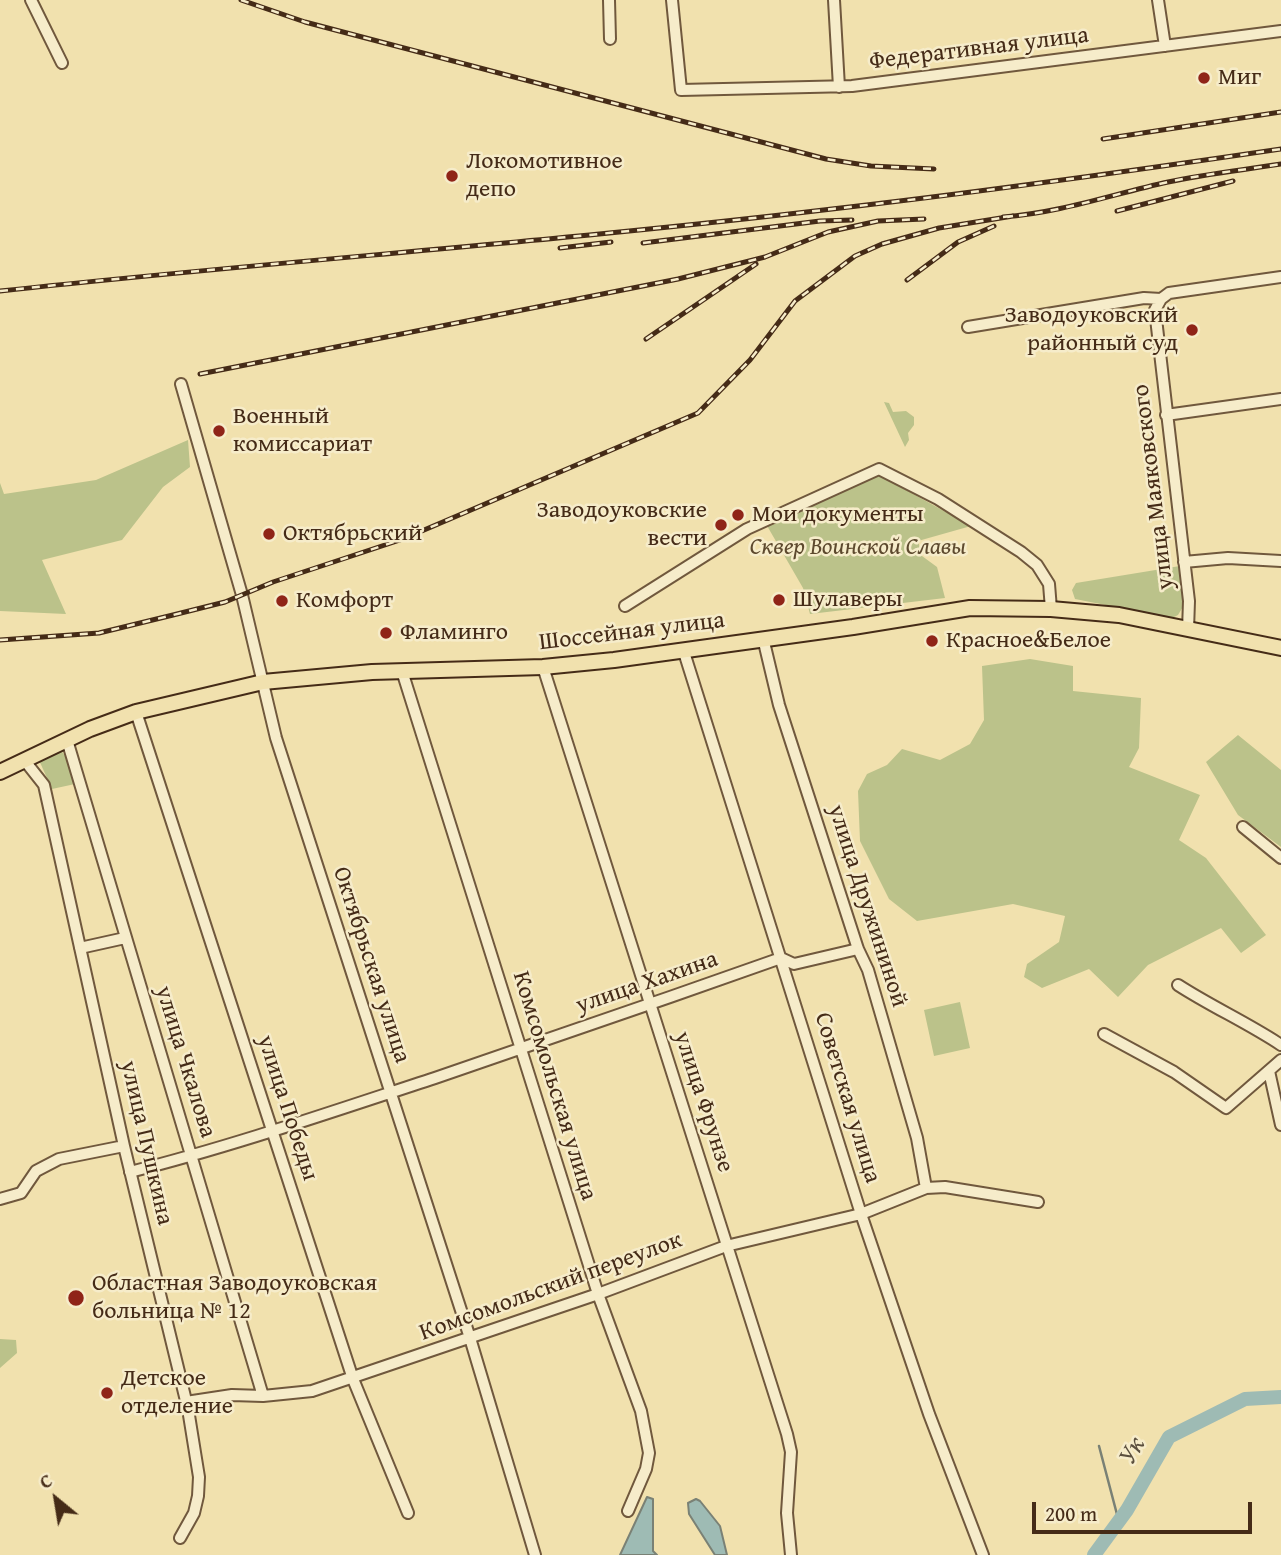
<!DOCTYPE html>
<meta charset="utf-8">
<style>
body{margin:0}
#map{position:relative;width:1281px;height:1555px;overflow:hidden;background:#f1e1ae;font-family:"Gentium Book Plus",serif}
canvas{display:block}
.north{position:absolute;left:21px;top:1464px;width:70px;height:70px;-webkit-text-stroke:5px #f6ecca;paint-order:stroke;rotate:330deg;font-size:19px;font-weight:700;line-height:28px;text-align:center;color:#452b17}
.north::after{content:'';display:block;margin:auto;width:24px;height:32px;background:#452b17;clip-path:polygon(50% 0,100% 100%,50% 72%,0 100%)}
.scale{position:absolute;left:1032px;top:1502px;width:220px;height:32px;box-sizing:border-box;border:4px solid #452b17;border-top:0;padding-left:9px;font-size:21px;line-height:24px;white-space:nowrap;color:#452b17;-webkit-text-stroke:5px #f6ecca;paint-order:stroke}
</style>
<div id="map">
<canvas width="1281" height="1555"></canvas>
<div class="north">С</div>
<div class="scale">200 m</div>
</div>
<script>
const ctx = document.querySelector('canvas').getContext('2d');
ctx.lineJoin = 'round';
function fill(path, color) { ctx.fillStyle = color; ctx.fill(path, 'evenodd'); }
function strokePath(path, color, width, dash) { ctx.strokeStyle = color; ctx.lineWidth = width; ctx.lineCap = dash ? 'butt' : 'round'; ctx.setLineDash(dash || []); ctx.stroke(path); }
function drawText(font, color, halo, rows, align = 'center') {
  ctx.font = font + ' "Gentium Book Plus",serif'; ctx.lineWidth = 5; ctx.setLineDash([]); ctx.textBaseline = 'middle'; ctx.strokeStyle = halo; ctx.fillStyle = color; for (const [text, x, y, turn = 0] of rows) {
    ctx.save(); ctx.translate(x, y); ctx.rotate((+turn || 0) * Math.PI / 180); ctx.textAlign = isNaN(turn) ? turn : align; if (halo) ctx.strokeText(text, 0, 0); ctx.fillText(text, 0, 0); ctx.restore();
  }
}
const green = new Path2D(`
 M884,402l5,1 4,9 13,-1 8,6v8l-6,8 1,7 -4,7z
 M188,440l2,27 -27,20 -41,53 -80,20 24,54 -66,-3v-128l4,11 92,-14z
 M877,474l94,52 -53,15 4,15 15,11 8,31 -135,16 -7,-26 -37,-64z
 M1180,566l4,39 -6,10 -6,3 -97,-19 -3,-9 4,-7z
 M1030,659l43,7v25l68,7 -2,50 -10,19 71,28 -21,45 27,18 60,77 -25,18 -20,-25 -73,37 -30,32 -29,-28 -47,19 -18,-11 3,-13 32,-22 6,-26 -52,-12 -96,17 -28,-22 -29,-58 -2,-50 9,-17 20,-9 15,-16 38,11 30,-16 14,-24 -2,-54z
 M1238,735l43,35v77l-43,-32 -32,-53z
 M60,749l11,15 4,20 -23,5 -14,-31z
 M960,1002l10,46 -36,8 -10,-46z
 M0,1339l16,1 1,13 -17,15z`);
const water = new Path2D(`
 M647,1497l6,2v52l4,4h-37z
 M696,1499l4,2 20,25 7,29h-12l-26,-41 -1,-11z`);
const stream = new Path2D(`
 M1099,1446l20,76`);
const river = new Path2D(`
 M1094,1555l33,-45 42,-73 76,-38 36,-2`);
const minor = new Path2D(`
 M31,0l31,63
 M609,0l1,39
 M672,0l9,90 171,-4 429,-55
 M834,0l5,87
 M1158,0l7,46
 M1161,299l-6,11 34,291 -1,29
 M968,327l176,-29 17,1 8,-6 112,-16
 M181,384l61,211 34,143 194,600 65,217
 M1166,415l115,-16
 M1184,562l44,-4 53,3
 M625,606l122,-77 132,-60 59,30 83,53 16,13 12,19 2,25
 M763,638l16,67 79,244 10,21 49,168 9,50
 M683,649l178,565 68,200 54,141
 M543,667l244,767 4,18 -4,61 4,42
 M402,671l196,623 43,117 8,42 -3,16 -18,42
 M136,712l217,667 55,134
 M67,740l196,656
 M25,761l19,24 80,361 64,263 11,68 -1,19 -4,17 -14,25
 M1243,827l38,31
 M80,948l45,-10
 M1178,985c34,22 70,38 103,60
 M1104,1034l70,38 52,36 55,-48
 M1269,1071l12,54
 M130,1172c103,-26 204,-61 305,-94 115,-40 231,-79 346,-120l13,6 64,-15
 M0,1199l21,-6 15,-22 23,-12 65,-13
 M186,1402l46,-7 31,1 49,-5 286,-97 128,-48 135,-32 65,-26 19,-1 93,15`);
const major = new Path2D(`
 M0,772l90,-43 46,-17 127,-30 109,-10 171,-5 71,-7 239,-33 117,-19 81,1 68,6 162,33`);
const rail = new Path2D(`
 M241,0l64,22 521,137 45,7 63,3
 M1103,139l178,-27
 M1117,211l116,-30
 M1003,217c57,-4 110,-23 165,-35 37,-8 75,-12 113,-18
 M643,243l177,-22 32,-1
 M560,248l51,-6
 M907,280l51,-38 36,-16
 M0,291c277,-30 555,-49 832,-82 150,-17 299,-38 449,-60
 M646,339l110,-75
 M200,374l478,-95 87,-22 63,-25 50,-11 46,-2
 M0,640l99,-7 74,-18 52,-13 48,-20 130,-43 295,-126 52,-53 45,-59 60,-45 27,-12 57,-16 74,-12`);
const markers = [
 [1204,78,7,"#8f2418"],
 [452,176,7,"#8f2418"],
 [1192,330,7,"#8f2418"],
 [219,431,7,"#8f2418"],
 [738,515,7,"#8f2418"],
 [721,525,7,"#8f2418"],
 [269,534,7,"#8f2418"],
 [779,600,7,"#8f2418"],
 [282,601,7,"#8f2418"],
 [386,633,7,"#8f2418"],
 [932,641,7,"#8f2418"],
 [76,1298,9,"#8f2418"],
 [107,1393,7,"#8f2418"]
];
const streetNames = [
 ["Федеративная улица",979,49,-7],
 ["улица Маяковского",1154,487,-97],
 ["Шоссейная улица",632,632,-7],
 ["улица Дружининой",867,906,72],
 ["Октябрьская улица",371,965,72],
 ["улица Хахина",647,983,-19],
 ["улица Чкалова",185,1062,73],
 ["Комсомольская улица",554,1086,73],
 ["Советская улица",847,1098,73],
 ["улица Фрунзе",703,1102,72],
 ["улица Победы",287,1108,72],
 ["улица Пушкина",146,1143,77],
 ["Комсомольский переулок",551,1287,-20]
];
const poiNames = [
 ["Миг",1218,78],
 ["Локомотивное",466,162],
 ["депо",466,190],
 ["Заводоуковский",1178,316,"right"],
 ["районный суд",1178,344,"right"],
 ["Военный",233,417],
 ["комиссариат",233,445],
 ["Заводоуковские",707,511,"right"],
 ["вести",707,539,"right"],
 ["Мои документы",752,515],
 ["Октябрьский",283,534],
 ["Шулаверы",793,600],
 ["Комфорт",296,601],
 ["Фламинго",400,633],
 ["Красное&Белое",946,641],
 ["Областная Заводоуковская",92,1284],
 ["больница № 12",92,1312],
 ["Детское",121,1379],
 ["отделение",121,1407]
];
const parkNames = [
 ["Сквер Воинской Славы",858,548]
];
const waterNames = [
 ["Ук",1133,1451,-60]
];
fill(green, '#bbc28a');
fill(water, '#9ebbb4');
strokePath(water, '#7a8175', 2);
strokePath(stream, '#7a8175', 2.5);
strokePath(river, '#9ebbb4', 14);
strokePath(minor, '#70583d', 14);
strokePath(major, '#452b17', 18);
strokePath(minor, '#f6ecca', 10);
strokePath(major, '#f1e1ae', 14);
strokePath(rail, '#452b17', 5);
strokePath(rail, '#f6ecca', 2.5, [8]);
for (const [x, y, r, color] of markers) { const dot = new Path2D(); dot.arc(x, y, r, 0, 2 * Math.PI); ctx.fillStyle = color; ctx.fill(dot); strokePath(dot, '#f6ecca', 2.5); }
drawText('24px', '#452b17', '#f6ecca', streetNames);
drawText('24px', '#452b17', '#f6ecca', poiNames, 'left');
drawText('italic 24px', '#5d492e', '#f6ecca', parkNames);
drawText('italic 26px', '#5b4f3e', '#f6ecca', waterNames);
</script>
